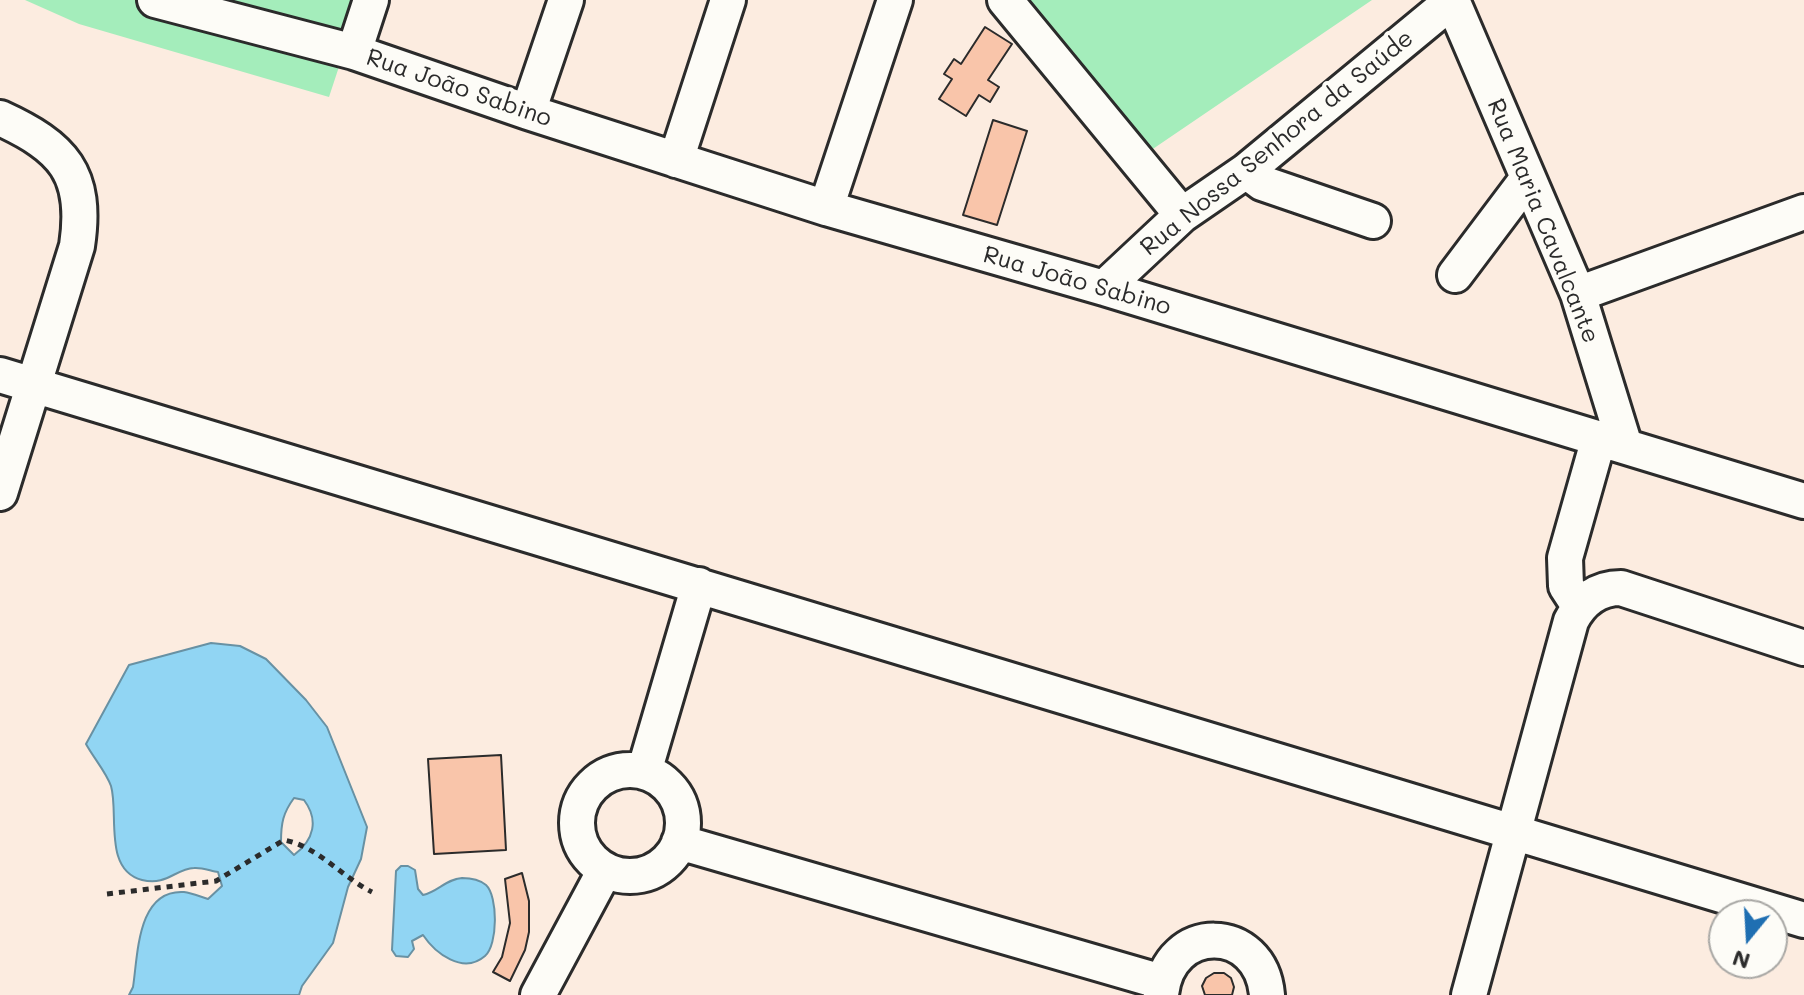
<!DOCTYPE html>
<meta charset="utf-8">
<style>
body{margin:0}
#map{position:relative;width:1804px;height:995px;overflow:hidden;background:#fcece0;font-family:Mali,sans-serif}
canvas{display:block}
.north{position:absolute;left:1708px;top:899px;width:80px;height:80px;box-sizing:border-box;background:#fdfcf7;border:2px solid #a9a8a5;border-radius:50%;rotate:198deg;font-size:22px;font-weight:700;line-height:32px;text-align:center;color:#2b2b2b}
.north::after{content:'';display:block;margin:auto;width:28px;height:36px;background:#1f6fb2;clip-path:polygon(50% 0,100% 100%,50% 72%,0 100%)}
</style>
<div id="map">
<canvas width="1804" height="995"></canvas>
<div class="north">N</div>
</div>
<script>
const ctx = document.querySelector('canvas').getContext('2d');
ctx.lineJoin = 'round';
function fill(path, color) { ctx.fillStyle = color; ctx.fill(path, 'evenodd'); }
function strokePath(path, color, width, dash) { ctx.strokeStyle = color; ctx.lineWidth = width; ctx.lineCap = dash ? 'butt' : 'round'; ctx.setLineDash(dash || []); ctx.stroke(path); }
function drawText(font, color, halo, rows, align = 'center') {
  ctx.font = font + ' Mali,sans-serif'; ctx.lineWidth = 8; ctx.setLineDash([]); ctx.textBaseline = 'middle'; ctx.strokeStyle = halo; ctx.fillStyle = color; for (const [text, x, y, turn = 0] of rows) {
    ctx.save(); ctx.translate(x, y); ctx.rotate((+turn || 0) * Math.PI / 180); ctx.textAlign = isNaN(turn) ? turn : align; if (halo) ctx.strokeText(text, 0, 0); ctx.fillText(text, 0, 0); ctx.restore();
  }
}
const green = new Path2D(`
 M25,0h336l-32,97 -250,-73z
 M1029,0h343l-231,157z`);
const water = new Path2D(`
 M211,643l29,3 26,13 40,41 21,27 40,100 -6,32 -13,28 -15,56 -31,43 -3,9h-170l4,-8c5,-32 4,-98 51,-95 8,1 17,5 24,7l14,-13 -4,-14c-7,-1 -17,-5 -24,-4 -19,1 -27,18 -52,12 -39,-10 -23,-67 -31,-94 -5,-14 -18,-29 -25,-42l43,-79zM294,798l10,2c15,20 10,40 -10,55l-13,-13c0,-19 2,-29 13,-44z
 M401,866h7l7,4 3,19 5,6c15,-3 23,-16 39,-17 8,0 18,2 24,7 12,11 12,60 -1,71 -22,19 -50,-3 -62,-21l-11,6 2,8 -6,8 -12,-1 -4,-6 4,-79z`);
const building = new Path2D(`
 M985,27l27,17 -24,36 11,7 -9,15 -11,-7 -13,21 -27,-17 13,-20 -8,-5 10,-15 7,5z
 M993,120l34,11 -30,94 -34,-10z
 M501,755l5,95 -72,4 -6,-95z
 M522,873l7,28v31l-4,18 -15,31 -17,-9 9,-15 8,-34 -5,-44z
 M1214,973h10l7,5 3,9 -2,8h-27l-3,-9 4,-8z`);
const path = new Path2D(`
 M107,894l109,-13 68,-41c33,6 58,37 88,52`);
const minor = new Path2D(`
 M155,0l199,52 174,60 298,96 278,80 700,213
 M1005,0l177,215
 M1452,0l126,294 47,152
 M354,52l17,-52
 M528,112l38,-112
 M0,118c63,29 88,55 77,128l-77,247
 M676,160l52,-160
 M1246,171l16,12 111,38
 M826,208l69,-208
 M1455,275l73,-97
 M1104,288l78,-73 64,-44 207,-171
 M1578,294l226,-82
 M0,375l1804,545
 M1579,606l-13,-20 -1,-28 34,-120
 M577 823a53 53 0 1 1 106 0a53 53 0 1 1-106 0Z
 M644,772l55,-187
 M679,842l483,140
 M538,995l67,-125
 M1161,995c7,-73 100,-72 106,0
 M1469,995l102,-374c10,-20 26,-33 50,-33l183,60`);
const streetNames = [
 ["Rua João Sabino",459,88,19],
 ["Rua Nossa Senhora da Saúde",1277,143,-39],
 ["Rua Maria Cavalcante",1543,221,68],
 ["Rua João Sabino",1077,281,16]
];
fill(green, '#a4edbb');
fill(water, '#91d5f3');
strokePath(water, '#6891a3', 2);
fill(building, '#f9c5aa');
strokePath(building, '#2b2b2b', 2);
strokePath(minor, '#2b2b2b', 40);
strokePath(path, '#2b2b2b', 5, [6, 6]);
strokePath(minor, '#fdfcf7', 34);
drawText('24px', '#2b2b2b', '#fdfcf7', streetNames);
</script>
